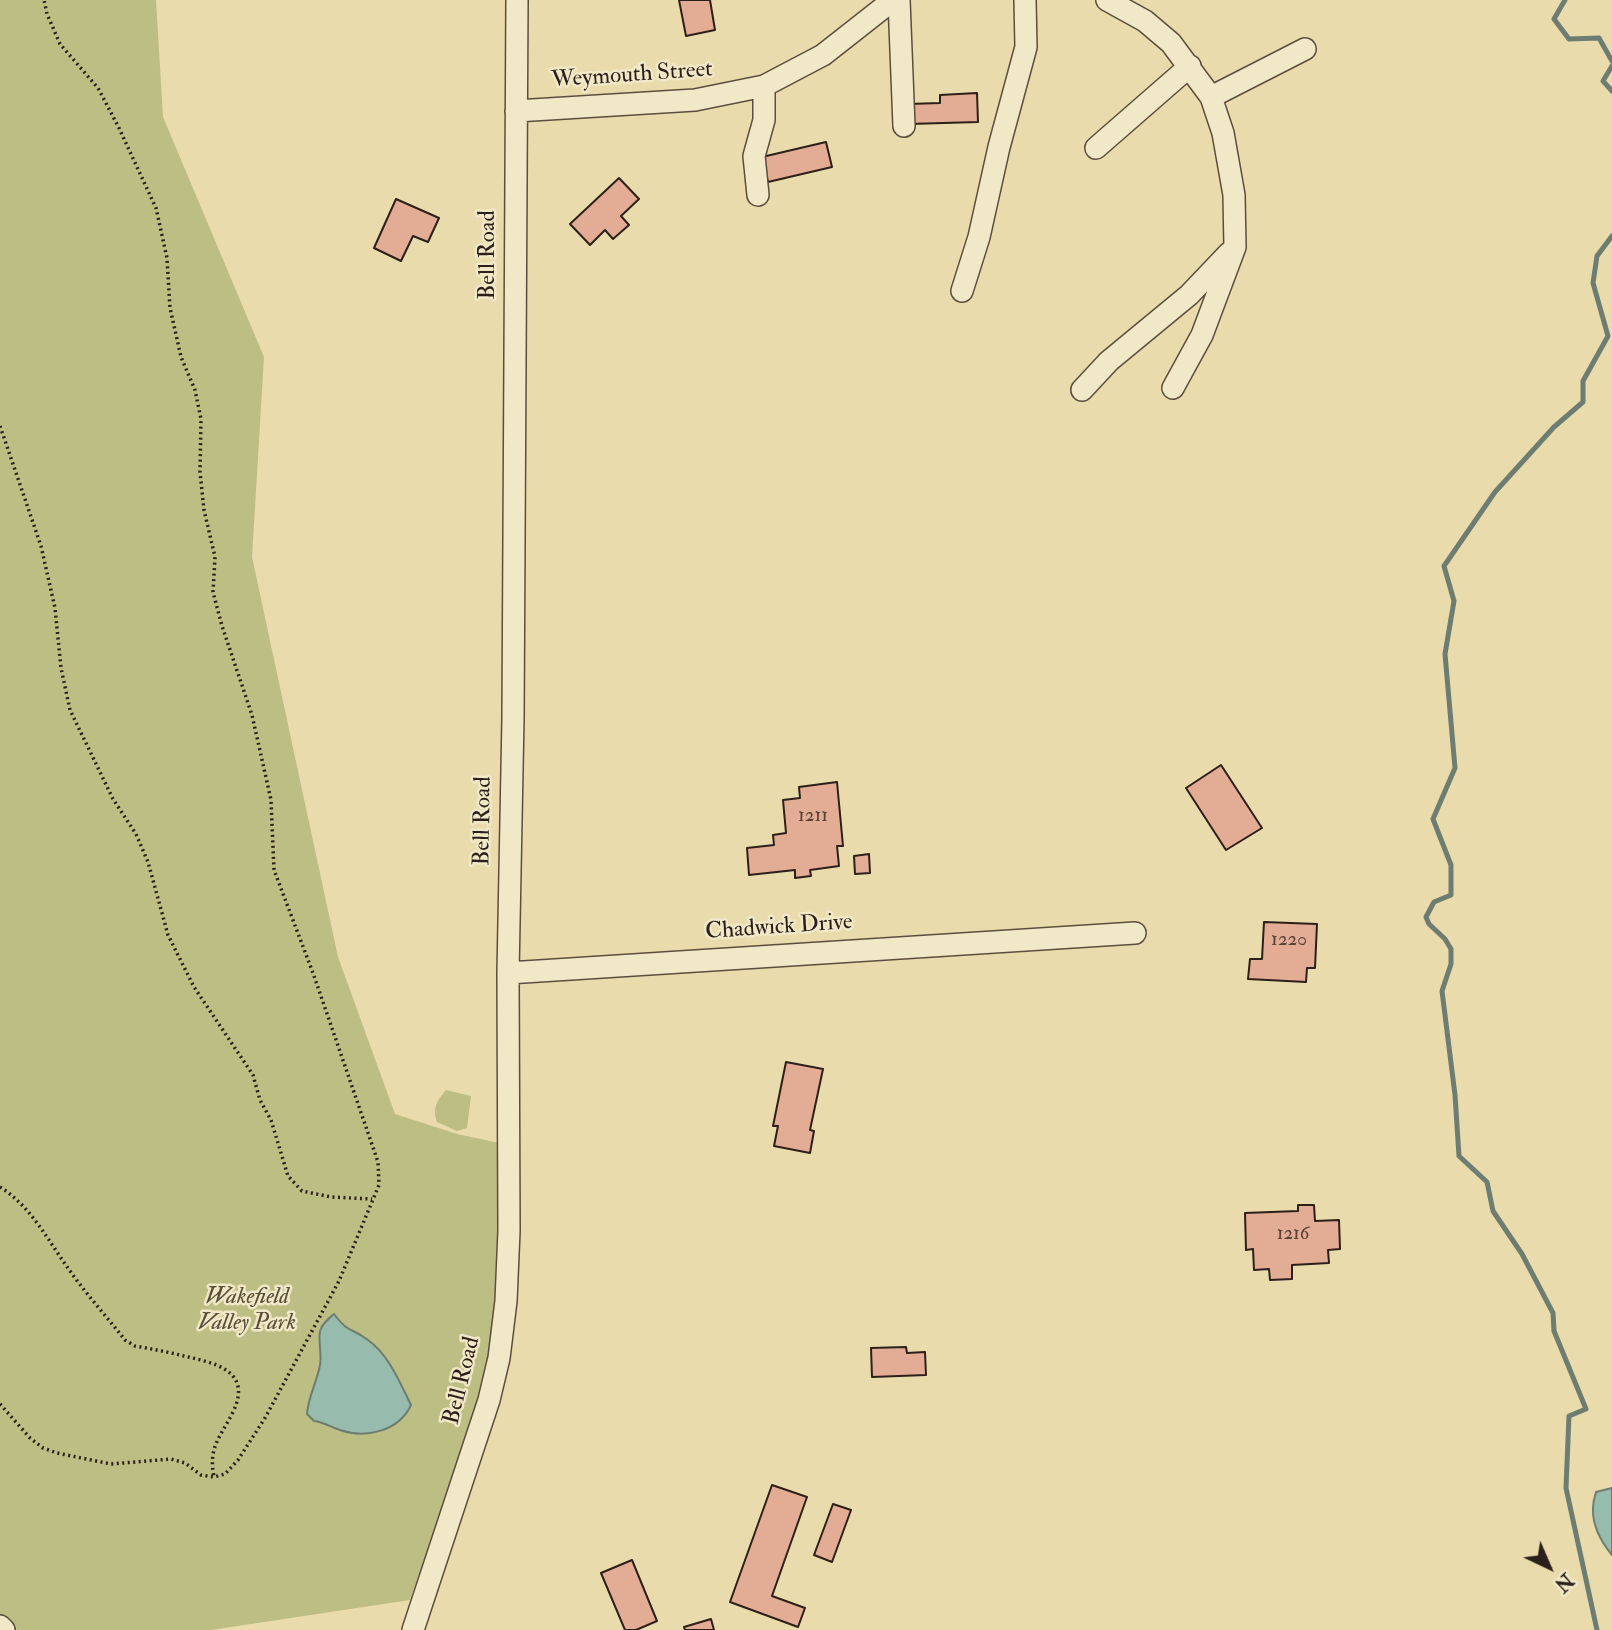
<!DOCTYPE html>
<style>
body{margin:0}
#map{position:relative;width:1612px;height:1630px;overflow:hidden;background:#e9dbab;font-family:"IM FELL Double Pica",serif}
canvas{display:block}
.north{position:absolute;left:1514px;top:1532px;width:70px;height:70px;-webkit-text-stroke:5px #f1e8c8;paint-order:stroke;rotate:136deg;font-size:19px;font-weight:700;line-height:28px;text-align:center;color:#2d1f19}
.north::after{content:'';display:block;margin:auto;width:24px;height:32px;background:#2d1f19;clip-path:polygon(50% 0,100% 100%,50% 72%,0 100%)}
</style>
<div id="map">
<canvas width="1612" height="1630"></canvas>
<div class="north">N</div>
</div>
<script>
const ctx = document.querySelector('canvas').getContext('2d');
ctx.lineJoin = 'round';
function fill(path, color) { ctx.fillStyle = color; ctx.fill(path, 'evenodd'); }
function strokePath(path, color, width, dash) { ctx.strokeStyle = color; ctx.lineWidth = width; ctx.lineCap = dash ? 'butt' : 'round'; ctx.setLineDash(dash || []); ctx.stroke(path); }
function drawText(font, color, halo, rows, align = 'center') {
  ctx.font = font + ' "IM FELL Double Pica",serif'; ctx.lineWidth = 5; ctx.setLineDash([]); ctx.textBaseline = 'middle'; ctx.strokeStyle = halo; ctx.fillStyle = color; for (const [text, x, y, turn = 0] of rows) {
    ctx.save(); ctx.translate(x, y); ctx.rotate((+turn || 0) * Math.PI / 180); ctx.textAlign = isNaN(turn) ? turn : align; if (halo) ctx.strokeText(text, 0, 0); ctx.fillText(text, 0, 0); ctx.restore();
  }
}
const green = new Path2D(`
 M0,0h156l7,117 101,240 -12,200 86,400 57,157 62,20 42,9c0,69 4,140 -9,208 -17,85 -52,167 -80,249l-199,30h-194l-17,-15z
 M446,1090l25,6 -4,32 -10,3 -20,-9c-5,-13 0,-22 9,-32z`);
const water = new Path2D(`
 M334,1314c15,20 17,13 34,26 21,15 32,43 43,65 -12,26 -45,34 -71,25 -10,-3 -16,-8 -26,-9l-7,-7c1,-17 10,-32 13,-49 2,-11 -2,-23 0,-34 2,-7 8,-12 14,-17z
 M1612,1488v67c-15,-18 -24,-40 -16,-63z`);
const stream = new Path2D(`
 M1565,0l-11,19 15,20 30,-1 13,23
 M1612,66l-9,15 9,10
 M1597,1630l-31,-142 3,-72 17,-7 -32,-78 -1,-18 -31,-59 -29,-43 -6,-29 -28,-26 -4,-61 -13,-104 9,-27v-15l-6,-10 -16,-15 -3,-7 8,-15 17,-7v-30l-18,-46 22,-51 -10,-114 9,-53 -10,-35 51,-74 59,-65 29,-25v-21l25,-45 -15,-53 4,-27 15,-20`);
const building = new Path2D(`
 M679,0h31l5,30 -29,6z
 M977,93l1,29 -69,2 -1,-20 32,-1v-8z
 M826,142l6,25 -64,15 -6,-25z
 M619,178l20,21 -18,17 8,9 -16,14 -8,-9 -15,15 -20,-21z
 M396,199l43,19 -11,24 -15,-6 -12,25 -27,-13z
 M1221,765l41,63 -36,22 -40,-62z
 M837,782l6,64h-6l2,20 -29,4 1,6 -16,2v-8l-46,5 -2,-27 27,-3 -1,-10 13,-2 -3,-33 17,-2 -1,-11z
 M869,854l1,19 -15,1 -1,-18z
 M1264,922l53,2 -2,44h-8l-1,14 -58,-3 2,-20h12z
 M786,1062l37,7 -13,61 4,1 -4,22 -36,-7 4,-20h-5z
 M1298,1205h16l1,16 24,-1 1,29 -12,1 1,13 -37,2v14l-22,1 -1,-11 -15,1 -1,-21 -7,1 -1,-37 53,-2z
 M906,1347l1,6 18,-1 1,23 -54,2 -1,-29z
 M772,1485l35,12 -35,99 33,12 -7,19 -68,-25z
 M833,1504l18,6 -19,52 -18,-7z
 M632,1560l25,61 -21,9h-11l-24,-57z
 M711,1619l3,11h-29l-1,-3z`);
const path = new Path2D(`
 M0,426l41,120 14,62 6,60 9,42 43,89 23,35 12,28 20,73 26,52 59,88 7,25 11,20 17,56 14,15 29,6 41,2
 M0,1187c31,19 49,55 70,84 17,24 37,46 55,69l10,6c17,3 33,6 49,10 30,7 69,14 49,56 -13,26 -25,35 -19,65
 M0,1404l30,34 13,10 14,5 54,11 60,-5 14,4 16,12 13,2 11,-3 13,-14 27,-42 74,-137 40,-96 -1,-23 -65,-189 -39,-103 -3,-70 -19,-85 -30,-89 -9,-34 2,-35 -11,-47 -4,-38 1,-53 -6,-29 -14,-33 -11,-49 -3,-50 -11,-50 -38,-82 -20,-38 -38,-44 -13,-30 -3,-14`);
const minor = new Path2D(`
 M899,0l5,126
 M1107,0l38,21 26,22 40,54 12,36 11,62 1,52 -33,88 -29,53
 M1211,97l94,-48
 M516,111l179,-11 69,-14 59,-31 70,-55
 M1096,148l94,-82
 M758,195l-4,-39 10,-36v-34
 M962,291l17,-54 20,-90 27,-100 -1,-47
 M1082,390l27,-29 80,-66 40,-42
 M508,973l627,-40
 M0,1626l4,4
 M413,1630l76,-230 10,-42 7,-57 3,-70 -1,-258 5,-255 4,-718`);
const numberNames = [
 ["1211",813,817],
 ["1220",1289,941],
 ["1216",1293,1235]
];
const streetNames = [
 ["Weymouth Street",632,76,-4],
 ["Bell Road",489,255,-90],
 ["Bell Road",484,821,-89],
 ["Chadwick Drive",779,928,-4],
 ["Bell Road",463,1381,-76]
];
const parkNames = [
 ["Wakefield",247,1298],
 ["Valley Park",247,1324]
];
fill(green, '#bdbe84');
fill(water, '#97bbac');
strokePath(water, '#6d7d71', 2);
strokePath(stream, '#6d7d71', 5);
fill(building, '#e3ac94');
strokePath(building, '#2d1f19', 2);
strokePath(minor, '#5c4e3e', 24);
strokePath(path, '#2d1f19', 3.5, [2, 3.5]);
strokePath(minor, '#f1e8c8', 21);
drawText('19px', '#5a4238', null, numberNames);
drawText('23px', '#2d1f19', '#f1e8c8', streetNames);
drawText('italic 23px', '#584f39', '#f1e8c8', parkNames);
</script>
